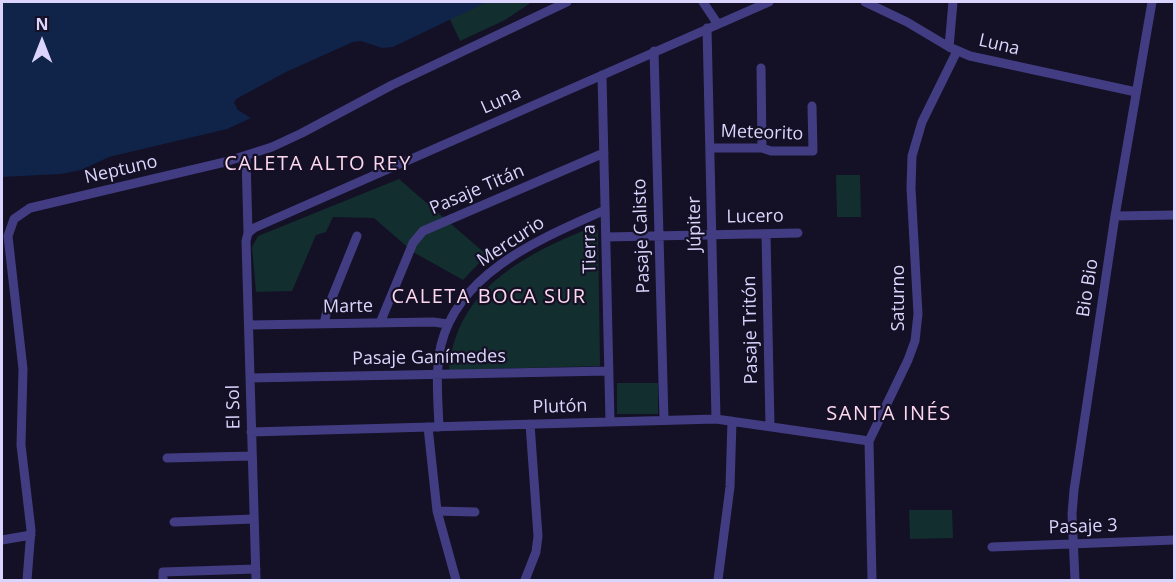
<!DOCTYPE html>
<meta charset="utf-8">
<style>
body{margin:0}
#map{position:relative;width:1176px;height:582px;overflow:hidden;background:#141025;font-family:"Open Sans",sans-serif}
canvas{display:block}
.frame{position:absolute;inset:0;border:3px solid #dbd5fd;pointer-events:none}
.north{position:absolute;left:12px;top:12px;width:60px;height:60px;-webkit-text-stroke:4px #141025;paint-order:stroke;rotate:0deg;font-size:16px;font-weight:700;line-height:24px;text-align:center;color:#dbd5fd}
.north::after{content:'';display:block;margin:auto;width:21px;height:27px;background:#dbd5fd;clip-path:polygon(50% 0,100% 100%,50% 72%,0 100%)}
</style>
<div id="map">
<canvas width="1176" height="582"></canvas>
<div class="frame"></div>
<div class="north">N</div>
</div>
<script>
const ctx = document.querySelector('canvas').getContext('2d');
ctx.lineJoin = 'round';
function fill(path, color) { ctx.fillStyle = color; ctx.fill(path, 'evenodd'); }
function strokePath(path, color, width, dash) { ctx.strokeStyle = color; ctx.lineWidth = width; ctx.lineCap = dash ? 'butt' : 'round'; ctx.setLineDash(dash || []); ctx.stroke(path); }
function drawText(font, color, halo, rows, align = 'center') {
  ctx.font = font + ' "Open Sans",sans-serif'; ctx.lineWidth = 4.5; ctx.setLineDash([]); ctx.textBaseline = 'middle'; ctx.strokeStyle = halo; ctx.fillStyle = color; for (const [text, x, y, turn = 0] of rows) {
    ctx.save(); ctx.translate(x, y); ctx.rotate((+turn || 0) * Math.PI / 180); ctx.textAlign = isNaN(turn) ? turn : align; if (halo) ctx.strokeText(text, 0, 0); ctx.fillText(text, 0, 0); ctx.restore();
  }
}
const green = new Path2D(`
 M442,2h90l-27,18 -45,21z
 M836,175h24l1,42h-24z
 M399,179l88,76 -24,25 -50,-28 -39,-34 -41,-1 -7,15 -10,3 -24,56 -36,1 -4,-45 6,-11z
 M590,228h6l2,2 2,136 -151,4c7,-80 74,-115 141,-142z
 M617,383h41v31h-41z
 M909,510h43l1,28 -43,1z`);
const water = new Path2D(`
 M2,2h485l-94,45 -11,1 -21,-7 -8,1 -67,30 -50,27 -2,4 4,7 13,8 -24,11 -118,28 -28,13 -20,4 -59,3z`);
const street = new Path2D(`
 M703,2l14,21
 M865,2l42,20 42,25 21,9 166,36
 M707,28l9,391
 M949,47l4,-45
 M654,51l10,369
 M761,68l1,80
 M602,75l8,347
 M710,148h52l9,3h42l-1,-45
 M246,156l2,77 -2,8 10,339
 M1115,216l59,-1
 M248,233l6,-5 515,-226
 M766,234l4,192
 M606,237l192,-4
 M380,323l33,-80 10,-12 181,-78
 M324,324l3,-14 30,-74
 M249,325l184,-3 15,2
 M250,378l359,-7
 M428,427l9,84 19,69
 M439,427c-1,-27 -4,-56 2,-82 18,-74 102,-107 164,-135
 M251,432l465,-13 153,22
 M167,458l85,-2
 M437,511l38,1
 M174,522l80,-3
 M2,540l29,-5
 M992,547l182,-7
 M27,580l4,-50 -10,-85 2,-76 -15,-133 6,-17 16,-11 195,-46 47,-15 30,-14 90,-48 175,-83
 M163,580v-8l93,-3
 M525,580l11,-28 2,-16 -8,-112
 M718,580l12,-93 2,-66
 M872,580l-3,-139 39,-81 7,-19 3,-27 -7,-126 1,-32 10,-34 35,-71
 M1075,580l-3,-66 2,-24 41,-274 37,-214`);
const streetNames = [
 ["Luna",999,45,13],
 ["Luna",501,101,-24],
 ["Meteorito",762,133,2],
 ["Neptuno",121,170,-13],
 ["Pasaje Titán",477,190,-23],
 ["Lucero",755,217,-1],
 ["Júpiter",695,224,-91],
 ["Pasaje Calisto",642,236,-92],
 ["Mercurio",511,242,-33],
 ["Tierra",590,249,-91],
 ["Bio Bio",1088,288,-81],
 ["Saturno",899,298,-90],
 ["Marte",348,307,-1],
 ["Pasaje Tritón",751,330,-91],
 ["Pasaje Ganímedes",429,358,-1],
 ["El Sol",234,407,-91],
 ["Plutón",560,407,-2],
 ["Pasaje 3",1083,527,-2]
];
const neighbourhoodNames = [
 ["CALETA ALTO REY",318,164],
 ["CALETA BOCA SUR",489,297],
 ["SANTA INÉS",889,414]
];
fill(green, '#132e2f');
fill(water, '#102348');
strokePath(street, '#423d82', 9);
drawText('18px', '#dbd5fd', '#141025', streetNames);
ctx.letterSpacing = '1.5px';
drawText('20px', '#fdd7ee', '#141025', neighbourhoodNames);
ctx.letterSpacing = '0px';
</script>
